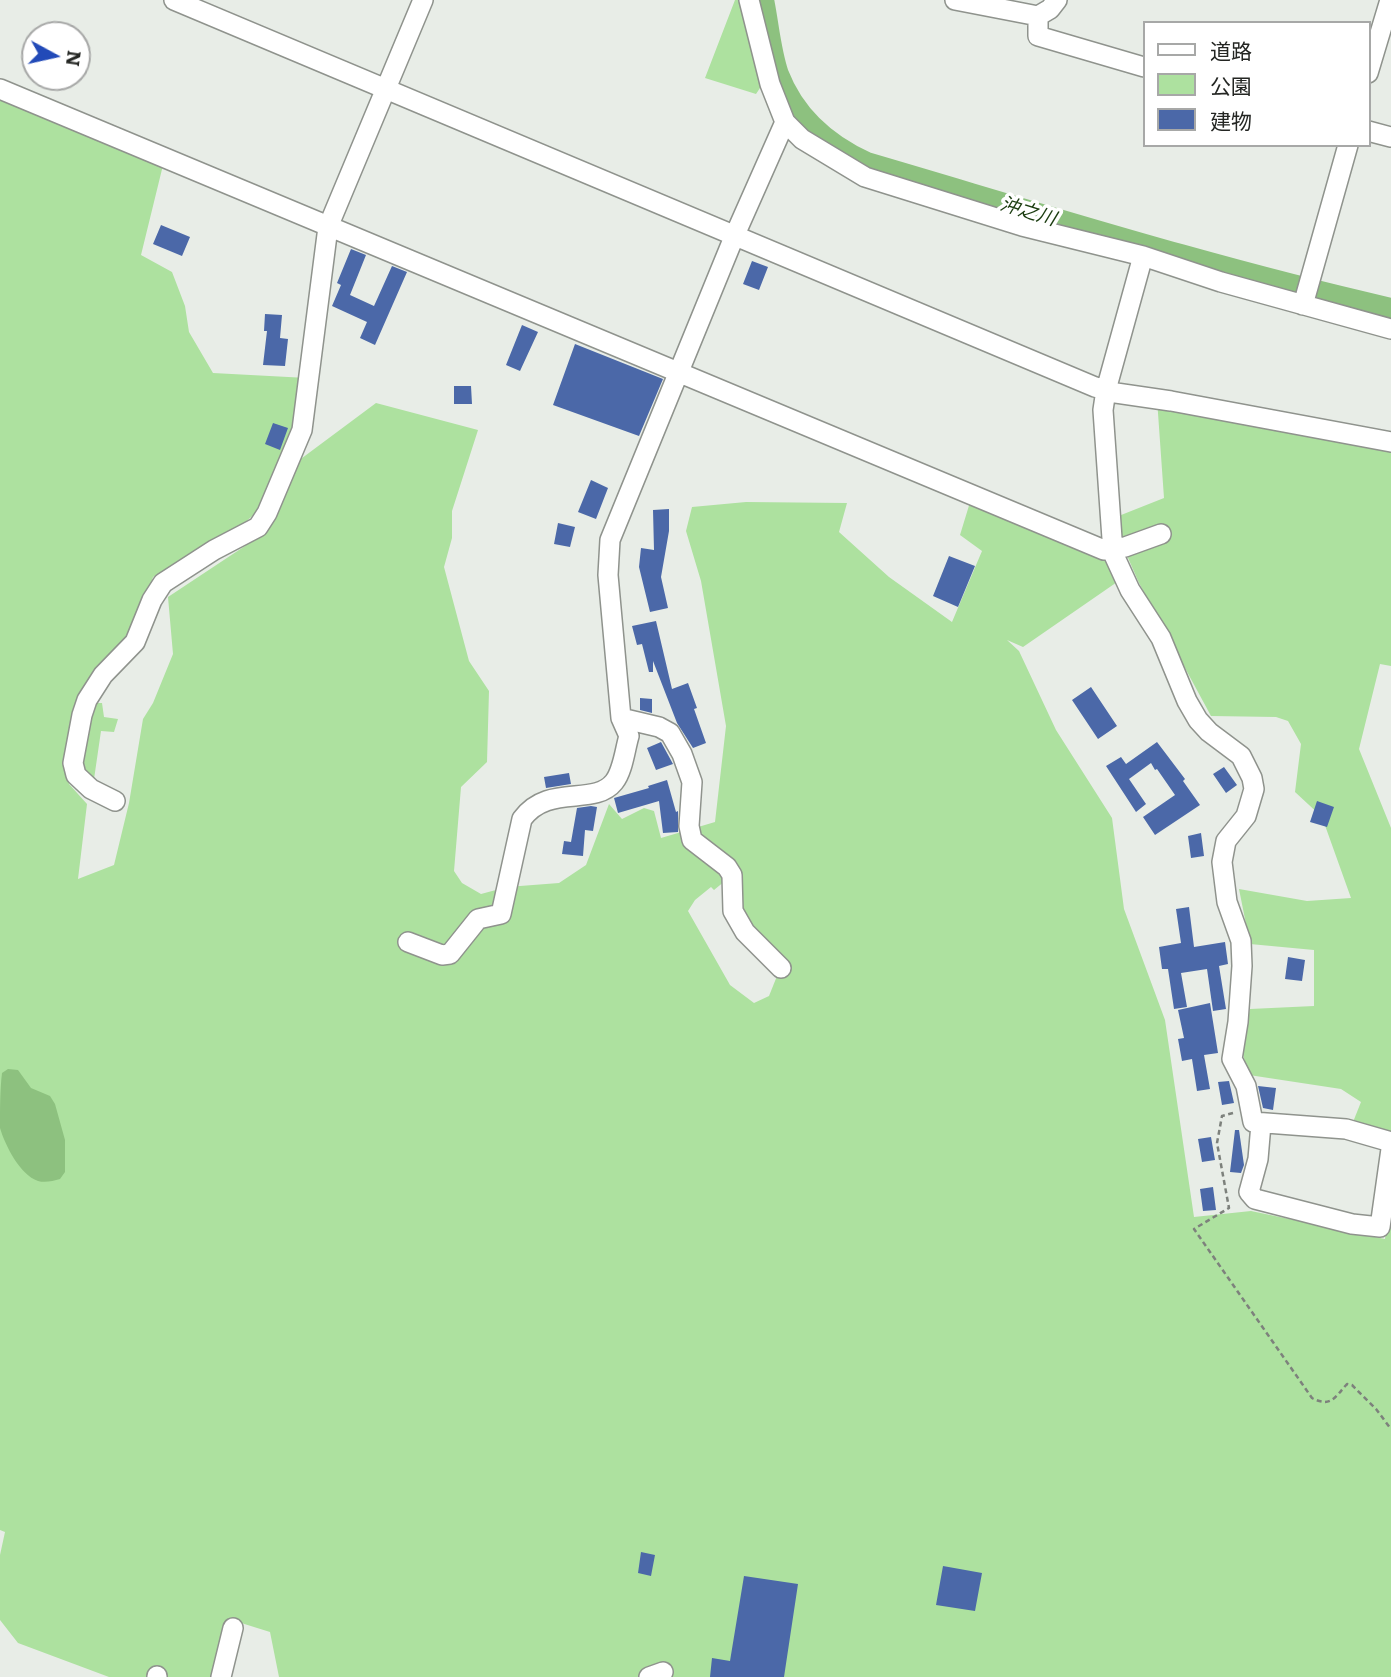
<!DOCTYPE html>
<meta charset="utf-8">
<style>
body{margin:0}
#map{position:relative;width:1391px;height:1677px;overflow:hidden;background:#e8ede7;font-family:Literata,"Noto Sans JP",serif}
canvas{display:block}
.legend{position:absolute;left:1143px;top:21px;width:228px;height:126px;box-sizing:border-box;background:#fff;border:2px solid #a7a8a7;margin:0;padding:9px 12px;list-style:none;font-size:21px;color:#242623}
.legend li{display:flex;align-items:center;gap:14px;height:35px}
.legend b{width:35px;border:2px solid #a7a8a7}
.north{position:absolute;left:21px;top:21px;width:70px;height:70px;box-sizing:border-box;background:#fff;border:2px solid #a7a8a7;border-radius:50%;rotate:98deg;font-size:19px;font-weight:700;line-height:28px;text-align:center;color:#242623}
.north::after{content:'';display:block;margin:auto;width:24px;height:32px;background:#224ab8;clip-path:polygon(50% 0,100% 100%,50% 72%,0 100%)}
</style>
<div id="map">
<canvas width="1391" height="1677"></canvas>
<ul class="legend">
<li><b style="height:9px;background:#fff"></b>道路</li>
<li><b style="height:19px;background:#ade19f"></b>公園</li>
<li><b style="height:19px;background:#4b68a8"></b>建物</li>
</ul>
<div class="north">N</div>
</div>
<script>
const ctx = document.querySelector('canvas').getContext('2d');
ctx.lineJoin = 'round';
function fill(path, color) { ctx.fillStyle = color; ctx.fill(path, 'evenodd'); }
function strokePath(path, color, width, dash) { ctx.strokeStyle = color; ctx.lineWidth = width; ctx.lineCap = dash ? 'butt' : 'round'; ctx.setLineDash(dash || []); ctx.stroke(path); }
function drawText(font, color, halo, rows, align = 'center') {
  ctx.font = font + ' Literata,"Noto Sans JP",serif'; ctx.lineWidth = 7; ctx.setLineDash([]); ctx.textBaseline = 'middle'; ctx.strokeStyle = halo; ctx.fillStyle = color; for (const [text, x, y, turn = 0] of rows) {
    ctx.save(); ctx.translate(x, y); ctx.rotate((+turn || 0) * Math.PI / 180); ctx.textAlign = isNaN(turn) ? turn : align; if (halo) ctx.strokeText(text, 0, 0); ctx.fillText(text, 0, 0); ctx.restore();
  }
}
const green = new Path2D(`
 M735,0h12l15,85 -6,9 -51,-16z
 M0,91l165,66 -24,98 31,17 13,34 4,26 24,41 94,5 -12,53 -36,79 -27,24 -38,18 -41,25 -17,57 -43,69h9l2,14 14,2 -4,13 -13,-1 -8,55 -26,-20 2,18 18,20 -9,75 36,-14 15,-62 14,-84 10,-16 20,-49 -5,-57 77,-51 19,-16 26,-63 86,-64 102,27 -26,81v27l-8,29 25,94 20,30 -2,71 -26,25 -7,84 8,12 19,11 26,-7 52,-4 27,-18 23,-61 13,15 22,-11 10,3 7,27 54,-16 11,-96 -25,-145 -15,-50 6,-24 54,-5 101,1 -8,29 50,45 63,45 30,-71 -22,-16 11,-36 128,55 14,12 7,14 -97,67 -16,-7 12,11 37,79 56,88 12,91 41,111 29,197 57,-6 134,28 6,-49v487h-1112l-9,-45 -32,-10 -15,55h-114l-91,-34 -18,-23v-65l5,-23 -5,-2zM731,876l9,47 39,48 -10,25 -15,7 -24,-18 -42,-74 7,-11 16,-13 3,3z
 M1157,399l234,52v215l-11,-2 -21,85 32,79v306l-40,-7 10,-25 -20,-13 -92,-14 -8,-27 9,-39 64,-3v-56l-64,-6 -11,-55 68,12 44,-3 -29,-81 -27,-25 6,-48 -13,-23 -12,-4 -65,-1 -72,-133 -28,-64 53,-21z`);
const water = new Path2D(`
 M8,1069l10,1 13,18 19,8 5,8 10,36v32l-5,7c-7,2 -15,4 -22,2 -18,-6 -33,-36 -38,-53 0,-17 0,-39 2,-55z`);
const river = new Path2D(`
 M760,0c5,24 7,52 15,75 17,44 49,72 91,91 174,51 348,106 525,146`);
const building = new Path2D(`
 M161,225l29,12 -8,19 -29,-12z
 M351,249l15,6 -16,40 24,11 18,-40 15,6 -32,73 -15,-7 7,-16 -35,-16 9,-21 -4,-2z
 M752,261l16,6 -9,23 -16,-6z
 M265,314l17,1 -2,23 8,1 -3,27 -22,-1 4,-34h-3z
 M522,325l16,7 -18,39 -14,-6z
 M575,344l88,35 -24,57 -86,-31z
 M454,386h17l1,18h-18z
 M273,423l15,5 -8,22 -15,-6z
 M591,480l17,8 -12,31 -18,-7z
 M669,509v22l-8,46 7,31 -18,4 -11,-45 2,-19 13,2 -1,-40z
 M558,523l17,4 -5,20 -16,-3z
 M949,556l26,10 -17,41 -25,-11z
 M656,621l16,68 16,-6 9,25 -3,1 12,34 -13,5 -16,-25 -24,-62v11h-4l-7,-28 -5,1 -5,-19z
 M1091,687l26,39 -19,13 -26,-39z
 M640,698l12,1v14l-12,-3z
 M661,742l12,22 -17,6 -9,-22z
 M1157,742l28,37 -2,2 17,24 -45,30 -12,-18 32,-22 -18,-26 -2,1 -4,-7 -22,16 17,25 -10,8 -30,-46 15,-9 5,7z
 M1224,767l13,18 -11,8 -13,-19z
 M569,773l2,11 -25,4 -2,-11z
 M667,780l9,32 2,-1v21l-15,1 -4,-32 -41,12 -4,-15 35,-10 -1,-2z
 M1317,801l17,6 -7,20 -17,-5z
 M591,806l6,1 -4,24 -8,-1 -2,26 -21,-2 2,-13 7,1 6,-34z
 M1201,833l3,23 -13,2 -3,-22z
 M1189,907l5,40 31,-5 3,22 -9,2 7,43 -13,2 -6,-42 -26,4 6,34 -13,2 -6,-40h-6l-3,-22 22,-4 -5,-34z
 M1288,957l17,3 -3,21 -17,-2z
 M1210,1003l8,50 -14,2 6,34 -13,2 -5,-32 -10,2 -4,-22 6,-1 -6,-28z
 M1229,1081l5,22 -12,2 -4,-23z
 M1258,1086l18,2 -3,22 -10,-2z
 M1235,1130h4l5,35 -3,8 -11,-1z
 M1211,1137l4,23 -13,2 -4,-23z
 M1213,1187l3,23 -13,1 -3,-22z
 M641,1552l14,3 -4,21 -13,-3z
 M943,1566l39,7 -7,38 -39,-6z
 M744,1576l54,8 -14,93h-74l2,-19 18,3z`);
const path = new Path2D(`
 M1233,1113l-11,3 -5,27 12,65 -35,21 118,169c19,10 23,-1 35,-14l5,1 24,24 15,20`);
const minor = new Path2D(`
 M174,0l921,387 21,6 55,8 220,41
 M749,0l21,84 15,38 17,17 63,38 157,49 121,30 78,26 170,47
 M955,0l83,16 12,-7 7,-9
 M1038,16v20l106,31
 M1368,73l22,-73
 M0,89l1104,461 21,-3 36,-13
 M1368,131l23,6
 M1143,256l-37,134 -3,20 10,143 17,37 31,48 26,63 11,19 11,12 32,24 11,22 2,11 -8,27 -20,25 -4,21 5,40 14,39 1,25 -4,56 -6,37 14,27 7,36 93,7 45,13
 M1303,305l45,-160
 M621,718l38,9 11,6 12,21 10,28 -3,44 3,14 35,27 5,8 1,36 12,21 36,36
 M115,801l-24,-12 -15,-14 -3,-12 9,-48 5,-15 16,-25 32,-33 17,-42 11,-17 51,-33 44,-23 9,-14 35,-83 26,-203 95,-227
 M408,942l34,13 8,-1 28,-35 23,-5 21,-95c26,-36 72,-12 92,-37 9,-11 11,-33 15,-46l-8,-18 -13,-143 2,-35 124,-303 51,-115
 M1261,1124l-3,35 -9,33 6,7 97,25 28,3 11,-78
 M157,1677v-1
 M221,1677l12,-49
 M649,1677l14,-5`);
const waterNames = [
 ["沖之川",1028,212,17]
];
fill(green, '#ade19f');
fill(water, '#8dc17f');
strokePath(river, '#8dc17f', 28);
fill(building, '#4b68a8');
strokePath(minor, '#8f938d', 22);
strokePath(path, '#7d817c', 2.5, [5, 3.5]);
strokePath(minor, '#fff', 19);
drawText('italic 19px', '#1a3c0f', '#fff', waterNames);
</script>
